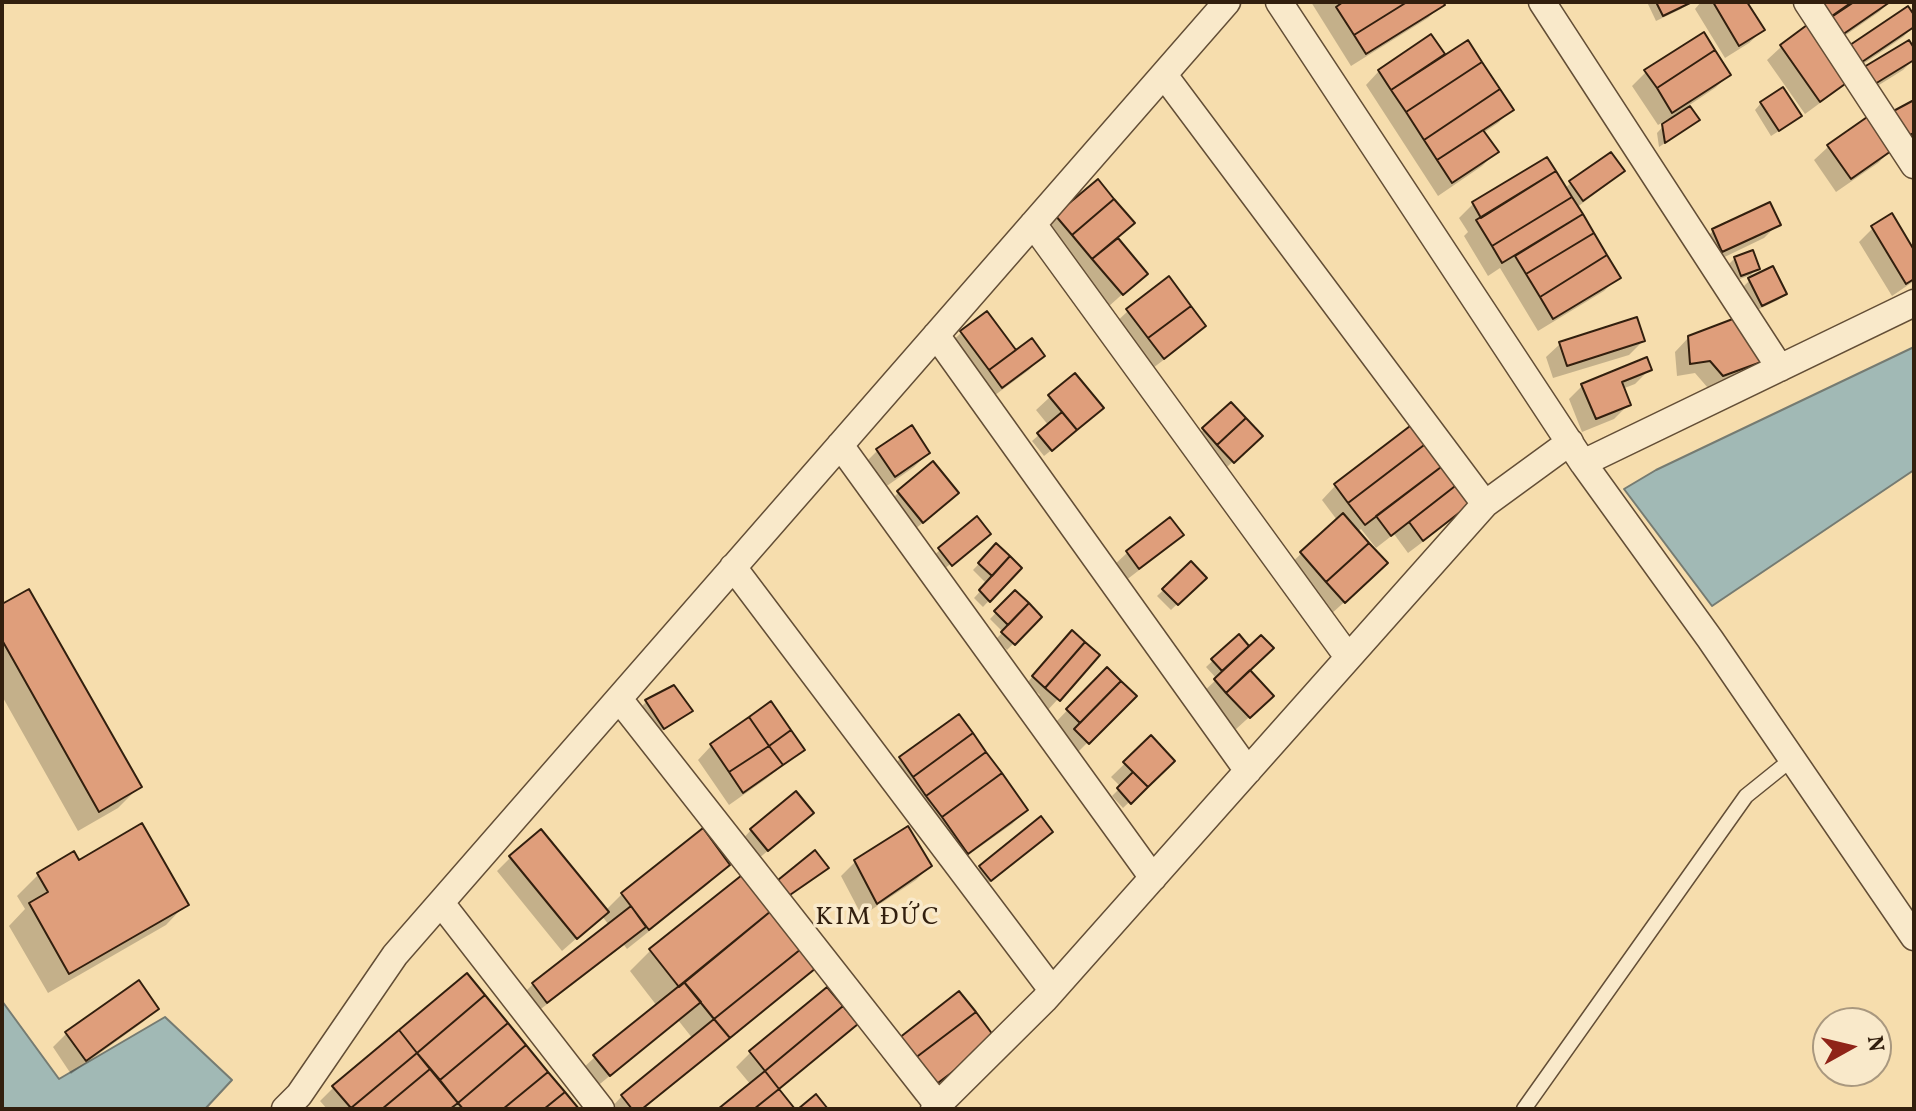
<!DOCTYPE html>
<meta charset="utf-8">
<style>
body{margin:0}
#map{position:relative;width:1916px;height:1111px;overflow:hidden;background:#f6ddad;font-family:Vollkorn,serif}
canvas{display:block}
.frame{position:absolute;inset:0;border:4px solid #321f0e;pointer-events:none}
.north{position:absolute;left:1812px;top:1007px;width:80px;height:80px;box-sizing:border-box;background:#f9e9ca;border:2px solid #a9987f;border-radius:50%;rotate:82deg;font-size:22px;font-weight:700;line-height:32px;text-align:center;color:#321f0e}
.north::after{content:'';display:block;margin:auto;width:28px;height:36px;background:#8f2418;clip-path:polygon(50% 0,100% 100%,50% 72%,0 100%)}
</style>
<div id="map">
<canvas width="1916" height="1111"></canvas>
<div class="frame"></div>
<div class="north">N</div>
</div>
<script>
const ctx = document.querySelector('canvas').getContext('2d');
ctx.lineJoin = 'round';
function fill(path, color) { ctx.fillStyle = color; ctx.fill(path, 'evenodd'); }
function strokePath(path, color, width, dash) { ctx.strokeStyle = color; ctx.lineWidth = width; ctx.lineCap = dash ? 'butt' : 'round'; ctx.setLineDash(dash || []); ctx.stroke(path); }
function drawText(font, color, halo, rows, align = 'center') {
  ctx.font = font + ' Vollkorn,serif'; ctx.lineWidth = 7; ctx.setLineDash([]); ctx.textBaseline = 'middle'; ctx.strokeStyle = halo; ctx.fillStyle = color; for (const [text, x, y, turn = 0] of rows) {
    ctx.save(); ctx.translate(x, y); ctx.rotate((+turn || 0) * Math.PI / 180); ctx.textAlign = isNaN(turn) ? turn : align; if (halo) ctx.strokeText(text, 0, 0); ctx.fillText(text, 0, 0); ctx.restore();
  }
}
const water = new Path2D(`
 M1914,347v123l-202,136 -88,-117 32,-19z
 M2,1001l57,78 106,-62 67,63 -27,29h-203z`);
const shadow = new Path2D(`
 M1311,2h130l1,2 -14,14 -77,48z
 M1647,2h40v1l-6,6 -25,12z
 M1701,2h42l20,28 -14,13 -24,15 -30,-49z
 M1811,2h78l-10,10 -52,36 9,12 78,-41v7l-11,11 -56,38 67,-23v7l-11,11 -48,30 -10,-18 -10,10 -30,22 -38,-54 14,-13 30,-22z
 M1431,37l13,20 67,53 -13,13 -15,10 13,19 -14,14 -44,30 -72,-111 13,-14z
 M1646,72l83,3 -14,13 -27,18 9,13 -6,7 -32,21 -2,-14 12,-13 -1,-1 -10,6 -26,-39z
 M1914,102v40l-24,9 -12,12 -42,29 -22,-32 14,-13 41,-30 7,11z
 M1761,103l38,13 -6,6 -22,14 -16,-26z
 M1546,159l18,30 7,-6 51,-12 -14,13 -32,24 42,69 -14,14 -66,40 -38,-63 -12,8 -24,-40 4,-4 -9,-14 14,-14z
 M1057,216l75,7 -16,16 29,35 -37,33 -65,-77z
 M1778,224l-14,14 -56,27 -9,-20 14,-14z
 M1873,228l41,26v27l-22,15 -33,-54z
 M1735,258l22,10 -6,7 -17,6 -6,-16z
 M1750,280l34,13 -6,7 -23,11 -12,-24z
 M1128,311l76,15 -14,14 -41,31 -35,-47z
 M987,314l29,39 26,3 -13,14 -42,31 -40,-55 14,-13z
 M1689,337l73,24 -14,14 -40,13 -13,-15 -18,3 -2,-24z
 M1643,341l-14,14 -76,23 -7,-21 14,-13z
 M1649,370l-14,14 -13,5 6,16 -14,14 -32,13 -13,-33 14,-14z
 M1050,397l51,11 -13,13 -44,35 -12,-15 17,-15 -13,-16z
 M1231,405l29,31 -34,32 -29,-32z
 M1414,426l57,76 -14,14 -49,37 -14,-19 -18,14 -15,-19 -4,3 15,45 -42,38 -43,-48 50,-47 -15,-20 13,-14z
 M911,428l17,25 -14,14 -33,23 -18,-25 14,-14z
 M898,493l45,13 -35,29 -23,-29z
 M976,519v24l-33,27 -18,-7z
 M1170,520l11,15 -13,13 -43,33 -12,-15 14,-13z
 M996,546l23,22 -36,39 -9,-9 13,-14 -14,-14z
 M1191,564l13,14 -33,32 -14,-14z
 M1015,593l25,24 -33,33 -11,-11 7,-7 -13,-13z
 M2,606l137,181 -21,21 -40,23 -76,-135z
 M1238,637l11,11 -1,23 9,39 -22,20 -34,-36 16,-15 -11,-12z
 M1065,639l-7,60 -13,14 -12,-10 7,-8 -13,-12z
 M1107,669l27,27 -60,60 -20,-32z
 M673,687l17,24 -6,6 -27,17 -17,-26 6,-6z
 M1151,738l22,22 -50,48 -11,-12 9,-9 -10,-10z
 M711,746l91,4 -36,29 -37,26 -31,-45z
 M900,759l126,51 -14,14 -59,42 -67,-94z
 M811,813l-14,14 -44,36 -15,-19 13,-14z
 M907,829l23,37 -14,14 -54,36 -21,-40 14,-14z
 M1051,832l-14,13 -61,48 -10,-12 14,-14z
 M73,854l5,9 108,41 -20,21 -118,68 -39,-67 16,-17 -8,-13 21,-21z
 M511,857l94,54 17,-17 106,-29 -21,20 -80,64 -3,-4 -91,70 -14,-17 14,-14 76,-59 -7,-9 -40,35 -65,-80z
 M741,878l73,90 -14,14 -157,127h-33l12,-13 71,-57 -15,-19 -83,68 -14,-18 14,-13 62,-51 -27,-35 20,-20z
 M467,976l109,133h-249l-7,-8 14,-14z
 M827,989l-50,101 16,19h-71l29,-24 -15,-18 14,-14z
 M157,1008l-14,14 -72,52 -18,-27 14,-14z
 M896,1043l83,9 -63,49 -34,-44z`);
const building = new Path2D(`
 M1343,2h64l-53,33 -18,-28z
 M1407,2h36l2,3 -79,49 -12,-19z
 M1656,2h33l1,1 -27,13z
 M1713,2h34l18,28 -26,16z
 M1817,2h35l-23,16z
 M1854,2h36l-48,33 -12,-17z
 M1908,6l6,9v12l-55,37 -12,-17z
 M1811,22l41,57 -32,23 -40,-57z
 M1704,32l11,18 -58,38 -13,-18z
 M1431,34l14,20 -54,36 -13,-20z
 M1468,40l14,22 -76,50 -15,-22z
 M1909,40l5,8v12l-44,27 -11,-17z
 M1715,50l16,25 -59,38 -15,-25z
 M1482,62l18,27 -76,51 -18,-28z
 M1783,87l19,29 -23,15 -19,-29z
 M1500,89l14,21 -77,50 -13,-20z
 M1914,100v33l-14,7 -14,-25z
 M1690,106l10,14 -35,23 -3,-19z
 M1870,115l24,34 -43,30 -24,-34z
 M1483,130l16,22 -47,31 -15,-23z
 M1611,152l14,19 -42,30 -14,-20z
 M1547,157l9,14 -75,47 -9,-16z
 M1556,171l16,26 -80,49 -16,-26z
 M1098,179l16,20 -42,36 -17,-20z
 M1572,197l11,17 -81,49 -10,-17z
 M1114,199l21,24 -43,36 -20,-24z
 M1770,202l11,23 -59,27 -10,-23z
 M1892,213l22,37v29l-8,5 -35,-58z
 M1583,214l11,19 -68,41 -11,-18z
 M1594,233l13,22 -67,42 -14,-23z
 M1118,238l30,36 -25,21 -31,-36z
 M1753,250l7,19 -19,7 -7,-19z
 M1607,255l14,23 -68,41 -13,-22z
 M1773,266l14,28 -25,12 -14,-28z
 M1169,276l22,30 -43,32 -22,-29z
 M1191,306l15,20 -42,33 -16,-21z
 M987,311l29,39 -27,20 -29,-39z
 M1637,317l8,24 -78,25 -8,-24z
 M1738,317l26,44 -41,15 -13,-15 -20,3 -2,-28z
 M1032,338l13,18 -43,32 -13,-18z
 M1647,357l5,13 -30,12 9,23 -35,14 -15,-35z
 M1075,373l29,35 -27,22 -29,-35z
 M1231,402l15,16 -29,27 -15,-17z
 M1062,412l15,18 -25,21 -15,-18z
 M1246,418l17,18 -29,27 -17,-18z
 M1414,423l14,19 -80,61 -14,-19z
 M912,425l18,28 -35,24 -19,-28z
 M1428,442l17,22 -80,61 -17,-22z
 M933,461l26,32 -36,30 -26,-32z
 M1445,464l14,19 -68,53 -15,-20z
 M1459,483l14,19 -50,39 -14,-19z
 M1343,513l26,30 -43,39 -26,-30z
 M977,516l14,18 -39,32 -14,-18z
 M1170,517l14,18 -45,34 -13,-18z
 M996,543l14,13 -18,20 -14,-13z
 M1369,543l19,20 -43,40 -19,-21z
 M1010,556l12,12 -32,34 -11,-12z
 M1191,561l16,17 -29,27 -16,-16z
 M29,589l113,198 -43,25 -97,-172v-36z
 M1015,590l14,13 -21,22 -14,-14z
 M1029,603l13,14 -27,28 -14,-13z
 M1072,630l13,12 -40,46 -13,-12z
 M1239,634l10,12 -27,25 -11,-12z
 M1261,635l13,13 -48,45 -12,-14z
 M1085,642l15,13 -40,46 -15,-13z
 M1107,667l14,14 -41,42 -14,-14z
 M1250,670l24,26 -24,22 -24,-25z
 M1121,681l16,15 -48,48 -15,-15z
 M674,685l19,26 -29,18 -19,-29z
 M771,701l20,29 -22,16 -20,-29z
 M959,714l14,19 -60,44 -14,-20z
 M749,717l20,29 -40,26 -19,-28z
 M791,730l14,20 -22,15 -14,-19z
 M973,733l13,19 -60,44 -13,-19z
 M1151,735l24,26 -27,26 -25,-25z
 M769,746l14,19 -40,28 -14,-21z
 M986,752l16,21 -60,44 -16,-21z
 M1133,772l15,15 -17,17 -14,-16z
 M1002,773l26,37 -60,44 -26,-37z
 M796,791l18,22 -46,38 -18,-22z
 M1041,816l12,16 -62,49 -12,-15z
 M142,823l47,82 -120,69 -40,-71 19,-11 -11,-19 37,-22 5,9z
 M908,826l24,40 -55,38 -23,-44z
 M703,828l27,37 -81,65 -28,-37z
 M541,829l68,83 -32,27 -68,-83z
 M815,850l14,18 -42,29 -9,-17z
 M742,875l29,36 -92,76 -30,-38z
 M631,906l15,21 -99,76 -15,-20z
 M771,911l30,38 -87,70 -30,-37z
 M801,949l15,19 -86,70 -16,-19z
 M467,973l18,22 -68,58 -18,-23z
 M139,980l20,29 -73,52 -21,-29z
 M684,982l17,20 -91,74 -17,-21z
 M827,987l16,19 -78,65 -16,-20z
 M959,991l17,21 -66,50 -16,-20z
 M485,995l23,28 -68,57 -23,-27z
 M843,1006l15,18 -79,65 -14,-18z
 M976,1012l20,27 -66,50 -20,-27z
 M714,1019l16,19 -88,71h-10l-11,-14z
 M508,1023l18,22 -68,58 -18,-23z
 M399,1030l18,23 -66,55 -19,-22z
 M526,1045l22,27 -45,37h-40l-5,-6z
 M417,1053l13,16 -48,40h-30l-1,-1z
 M430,1069l28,34 -8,6h-68z
 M765,1071l14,18 -25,20h-36z
 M548,1072l17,20 -21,17h-41z
 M779,1089l16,20h-41z
 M565,1092l14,17h-35z
 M816,1094l12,15h-30z`);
const lane = new Path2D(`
 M1524,1109l222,-313 46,-37`);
const street = new Path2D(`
 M1279,2l304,461 127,176 204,298
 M1542,2l238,366
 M1807,2l107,163
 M1164,75l321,429 85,-62
 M1033,224l315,433
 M936,335l312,436
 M840,445l313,433
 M1583,463l331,-160
 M733,567l319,423
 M619,699l319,406
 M441,903l160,206
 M285,1109l14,-14 96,-140 832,-953
 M934,1109l110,-109 441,-496`);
const quarterNames = [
 ["KIM ĐỨC",878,919]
];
fill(water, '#a1b9b5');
strokePath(water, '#757b72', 2);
fill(shadow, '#0003');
fill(building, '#df9e7b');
strokePath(building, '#321f0e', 2);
strokePath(lane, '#634e36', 17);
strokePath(street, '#634e36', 29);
strokePath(lane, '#f9e9ca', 14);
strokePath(street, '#f9e9ca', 26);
ctx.letterSpacing = '2px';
drawText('26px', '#321f0e', '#f9e9ca', quarterNames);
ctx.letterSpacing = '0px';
</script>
